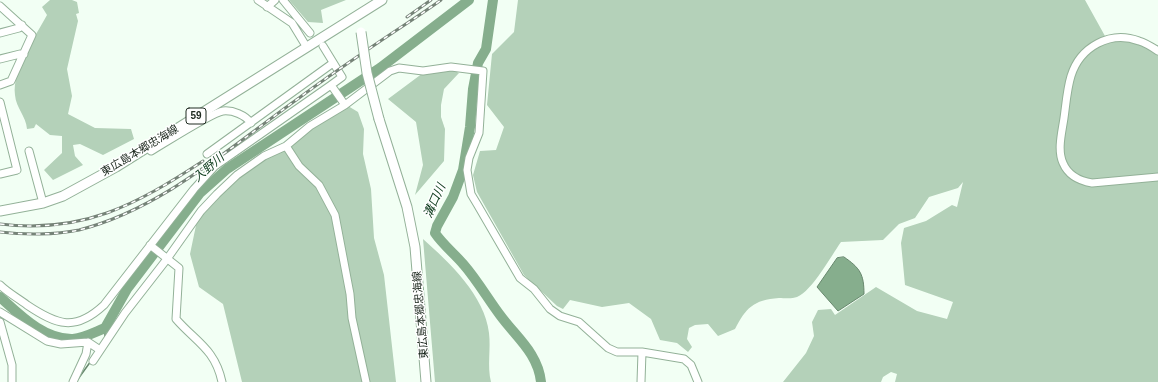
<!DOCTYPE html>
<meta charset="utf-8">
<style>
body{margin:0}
canvas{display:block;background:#f2fff4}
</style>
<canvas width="1158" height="382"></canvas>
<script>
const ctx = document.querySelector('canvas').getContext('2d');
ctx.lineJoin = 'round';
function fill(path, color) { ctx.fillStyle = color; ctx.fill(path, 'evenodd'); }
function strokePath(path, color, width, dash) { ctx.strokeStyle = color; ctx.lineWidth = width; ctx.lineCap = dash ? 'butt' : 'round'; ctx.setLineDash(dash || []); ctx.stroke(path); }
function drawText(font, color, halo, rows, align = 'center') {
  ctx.font = font + ' Arial,"Noto Sans JP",sans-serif'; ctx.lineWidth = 3; ctx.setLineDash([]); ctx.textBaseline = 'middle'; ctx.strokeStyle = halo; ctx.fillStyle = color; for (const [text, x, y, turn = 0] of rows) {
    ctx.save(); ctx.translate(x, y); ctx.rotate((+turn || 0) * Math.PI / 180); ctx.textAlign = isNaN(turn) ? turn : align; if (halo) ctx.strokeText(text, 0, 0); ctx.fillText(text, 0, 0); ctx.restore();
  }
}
const green = new Path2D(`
 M50,0h22l5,2 2,11 -3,1 2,7 -11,48 5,27 -4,18 27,14 36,1 3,10 -31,16 -23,-11 -7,1 2,11 8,9 -30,15 -9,-10 18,-17v-17l-12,-1 -14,-11 -2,4 -7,1c-1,-13 -11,-21 -12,-34 -3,-25 20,-58 32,-80l-5,-8z
 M289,0h57l-25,10 2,13 -15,-1z
 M518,0h567l20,36c20,-4 33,1 51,10l2,-1v337h-263l2,-8 -6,-2 -8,5 -2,5h-98l23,-29 8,-17 -2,-14 6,-12 13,-1 4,6 41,-28 41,24 30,8 6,-17 -48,-17 -4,-42 3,-15 22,-7 26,-16 5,2 6,-25 -5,6 -29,9 -14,21 -16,6 -16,16 -42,2c-10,14 -29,49 -44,55 -5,2 -13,1 -18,1 -26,2 -33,10 -44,31l-17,7 -10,-12 -13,1 -6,3 -2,11 5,8 -4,5 -11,-9 -17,-3 -9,-21 -22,-16 -27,4 -32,-7 -7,9 -6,-3 -33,-31 -47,-83 -4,-17 7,-24 16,-1 8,-23 -17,-22 5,-51 22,-22z
 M450,69l9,4 -15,16 -3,16v12l4,12 -1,32 -29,34 8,-30 -7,-43 -28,-23 35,-26z
 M348,106l10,6 6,17 -1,25 8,35 3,49 10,37 12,107h-154l-19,-78 -24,-17 -9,-33 9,-43 41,-35z
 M423,239c26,23 62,57 66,94 2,16 -2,33 2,49h-56z`);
const water = new Path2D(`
 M844,257c16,11 20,17 20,37l-26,17 -21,-24 20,-29z`);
const stream = new Path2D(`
 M105,337v-9
 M78,379l13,-18`);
const river = new Path2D(`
 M493,0l-7,49 -8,14 -5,26 -3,38 -7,43 -10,27 -16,29 -2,7c8,12 20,21 29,32 13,15 24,34 36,50 16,22 38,38 41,67
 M0,297c20,18 44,43 73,42 11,-1 22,-7 32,-11l22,-39 73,-96 27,-24 153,-101 89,-68`);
const minor = new Path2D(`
 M258,0l34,23 14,23
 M283,0l27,33
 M0,6l32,29 -21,46 -11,4
 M267,7l8,-7
 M0,33l19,-5 3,-3
 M323,46l19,31 -11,8 14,20 45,-34 9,-3 24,3 28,-4 32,4 -4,62 -10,25 -2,12 4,24 6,10 43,74 14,11 16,20 10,7 19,6 29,26 9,4h25l42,7 7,6 7,17
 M1158,51c-6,-4 -12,-8 -19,-10 -29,-11 -59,6 -68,35 -4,13 -5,28 -7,42 -2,14 -7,32 -1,45 5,12 17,18 29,20l66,-6
 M0,59l20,-5h4
 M0,102l17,68 -17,4
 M286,146l13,20 20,19 16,30 15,79 2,24 14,64
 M147,147l4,4c12,-7 62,-39 72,-40 10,-1 22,4 28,12
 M29,151l14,52
 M207,154l126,-91
 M150,245l29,23 -3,51c20,23 39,30 46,63
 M0,285c8,8 18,13 27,20 30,20 48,27 77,0l90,-116 21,-23 116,-81
 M0,312l47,29 14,3 27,-2 12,8
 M0,322l12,43v17
 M93,361l32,-48 42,-54 34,-48 16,-17 20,-19 27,-19 22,-10 24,-20 35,-21
 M73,382l13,-28 2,-12
 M641,382l1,-30`);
const major = new Path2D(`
 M379,119l28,88 8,40 11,135
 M0,211l43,-8 20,-7 53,-29 266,-167`);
const rail = new Path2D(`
 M407,17l24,-17
 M0,224c83,10 136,-19 203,-63
 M0,232c24,3 55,3 79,-2 83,-21 151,-83 220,-132 24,-18 49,-35 74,-52 23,-16 46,-30 68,-46`);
const majorBridge = new Path2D(`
 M361,32l6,41 12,46`);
const shields = [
 [196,116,20]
];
const shieldNames = [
 ["59",196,116]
];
const streetNames = [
 ["東広島本郷忠海線",140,151,-31],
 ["東広島本郷忠海線",421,315,-95]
];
const waterNames = [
 ["入野川",209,168,-41],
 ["溝口川",435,201,-66]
];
fill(green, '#b4d1b9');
fill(water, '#86ae8d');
strokePath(water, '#67876d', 1);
strokePath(stream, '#67876d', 1.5);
strokePath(river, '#86ae8d', 10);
strokePath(minor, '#93b198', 9);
strokePath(major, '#93b198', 11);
strokePath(minor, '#fff', 7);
strokePath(major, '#fff', 9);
strokePath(rail, '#768378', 3);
strokePath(rail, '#fff', 1.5, [4.5]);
strokePath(majorBridge, '#93b198', 11, []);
strokePath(majorBridge, '#fff', 9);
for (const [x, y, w] of shields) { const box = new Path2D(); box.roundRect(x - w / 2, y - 8, w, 16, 3); ctx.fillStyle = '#fff'; ctx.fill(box); strokePath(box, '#202c22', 1); }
drawText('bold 10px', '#202c22', null, shieldNames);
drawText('11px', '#202c22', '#fff', streetNames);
drawText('italic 12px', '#0d3c1c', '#fff', waterNames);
</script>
